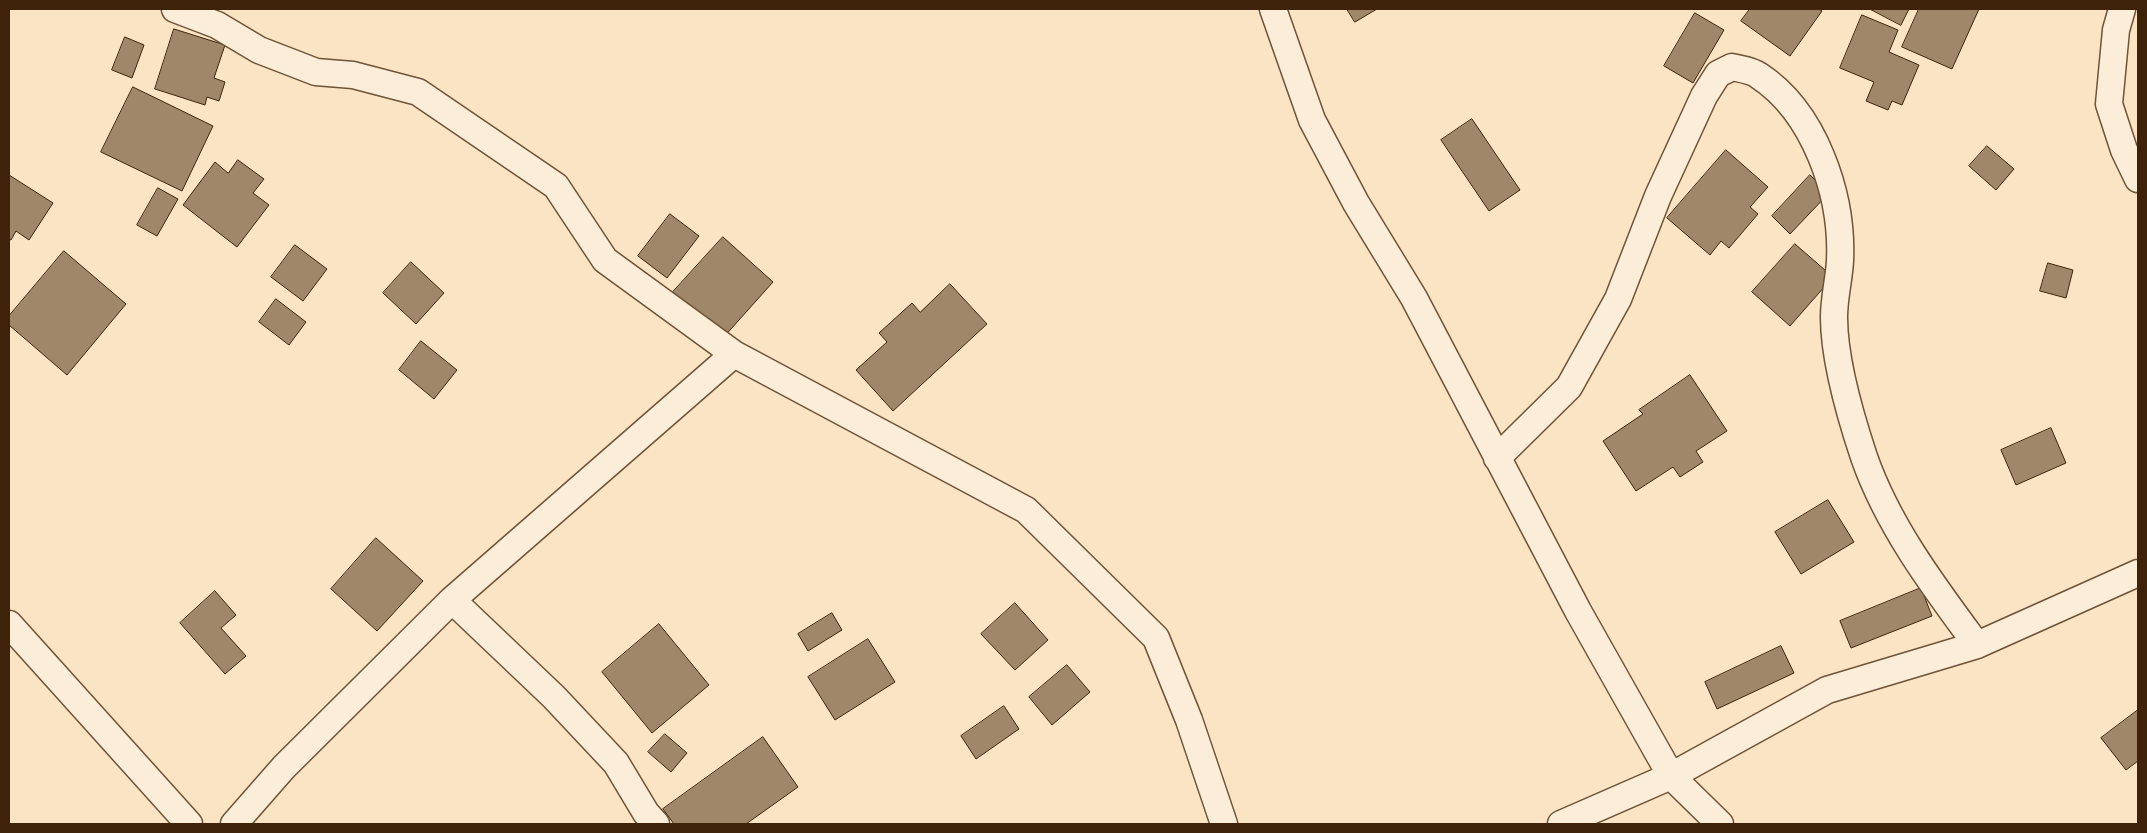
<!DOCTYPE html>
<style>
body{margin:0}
#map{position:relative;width:2147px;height:833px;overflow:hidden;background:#fbe4c3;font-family:"Libre Bodoni",serif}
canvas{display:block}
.frame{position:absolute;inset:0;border:10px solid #3e230a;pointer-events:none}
</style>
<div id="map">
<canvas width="2147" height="833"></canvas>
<div class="frame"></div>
</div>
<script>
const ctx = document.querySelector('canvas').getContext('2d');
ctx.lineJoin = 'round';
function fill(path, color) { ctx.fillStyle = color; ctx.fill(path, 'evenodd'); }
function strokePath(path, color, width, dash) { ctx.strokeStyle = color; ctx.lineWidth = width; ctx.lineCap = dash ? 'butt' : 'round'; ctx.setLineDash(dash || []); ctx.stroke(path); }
const building = new Path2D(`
 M1347,9h30l-22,13z
 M1750,9h69l3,2 -32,45 -49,-35z
 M1870,9h39l-8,16z
 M1919,9h60l-27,60 -50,-22z
 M1695,13l29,17 -31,53 -29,-17z
 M1862,15l36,15 -9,22 30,13 -17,40 -10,-4 -4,9 -22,-9 8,-19 -34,-14z
 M174,29l51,16 -11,33 11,4 -6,19 -12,-4 -2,8 -50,-16z
 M125,37l19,8 -12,33 -20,-8z
 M133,87l80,39 -31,65 -81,-39z
 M1472,119l48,71 -31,21 -48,-71z
 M1987,146l27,23 -18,21 -27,-24z
 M1726,150l42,37 -18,20 8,7 -29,34 -8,-7 -11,14 -43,-37z
 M238,160l26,19 -11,14 16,12 -32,42 -54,-42 32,-43 13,11z
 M9,175l44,28 -24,37 -13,-9 -5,9 -2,-1z
 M1810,175l19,18 -39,41 -18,-18z
 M158,188l20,11 -21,37 -20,-11z
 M670,214l29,22 -32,42 -29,-22z
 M723,237l50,45 -51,57 -50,-46z
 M1795,244l38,33 -43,49 -38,-34z
 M295,245l32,24 -24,32 -32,-24z
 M64,251l62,53 -59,71 -58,-50v-9z
 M411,262l33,31 -28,31 -33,-31z
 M2048,263l25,7 -7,28 -26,-7z
 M950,284l37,40 -94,87 -37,-41 31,-28 -8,-9 33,-30 8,9z
 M276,299l30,23 -17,23 -30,-23z
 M421,341l36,29 -23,29 -35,-29z
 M1690,375l37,56 -31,20 7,11 -23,15 -7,-10 -37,24 -33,-50 40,-27 -4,-4z
 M2051,428l15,35 -50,22 -15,-35z
 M1828,500l26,42 -53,32 -26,-42z
 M376,538l47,43 -46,50 -46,-42z
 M1921,588l11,28 -81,32 -11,-27z
 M215,591l21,24 -15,13 25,28 -21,18 -45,-51z
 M1015,603l33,37 -33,30 -34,-36z
 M832,613l10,17 -34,21 -10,-17z
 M659,624l50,61 -57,48 -50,-61z
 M868,639l27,43 -60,38 -27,-43z
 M1781,646l13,27 -77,36 -12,-27z
 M1067,665l23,27 -38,33 -23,-28z
 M1004,706l15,23 -43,30 -15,-23z
 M2138,710v51l-12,9 -25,-32z
 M665,734l22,19 -16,19 -23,-20z
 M763,737l35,50 -52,37h-72l-11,-15z`);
const street = new Path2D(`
 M175,9l42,16 42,25 57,22 37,3 65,17 138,94 49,74 129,94
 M1273,9l39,111 44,83 58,95 164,313 93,165 49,48
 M2122,9l-6,21 -7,74 15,46 14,29
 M1497,458l72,-71 49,-88 40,-103 46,-100 14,-22 14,-7c8,2 19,3 26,8 57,37 85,120 82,186 -1,18 -6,37 -6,56 0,44 16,98 30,140 24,69 70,130 113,188
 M452,600l102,97 62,66 30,50 10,11
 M9,624l180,200
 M234,824l50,-57 168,-167 282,-246 292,156 130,128 33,82 35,104
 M1561,824l110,-48 156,-86 150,-45 161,-72`);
fill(building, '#a0876a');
strokePath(building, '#3e230a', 1);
strokePath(street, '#6d5338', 29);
strokePath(street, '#fcedd8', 26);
</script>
